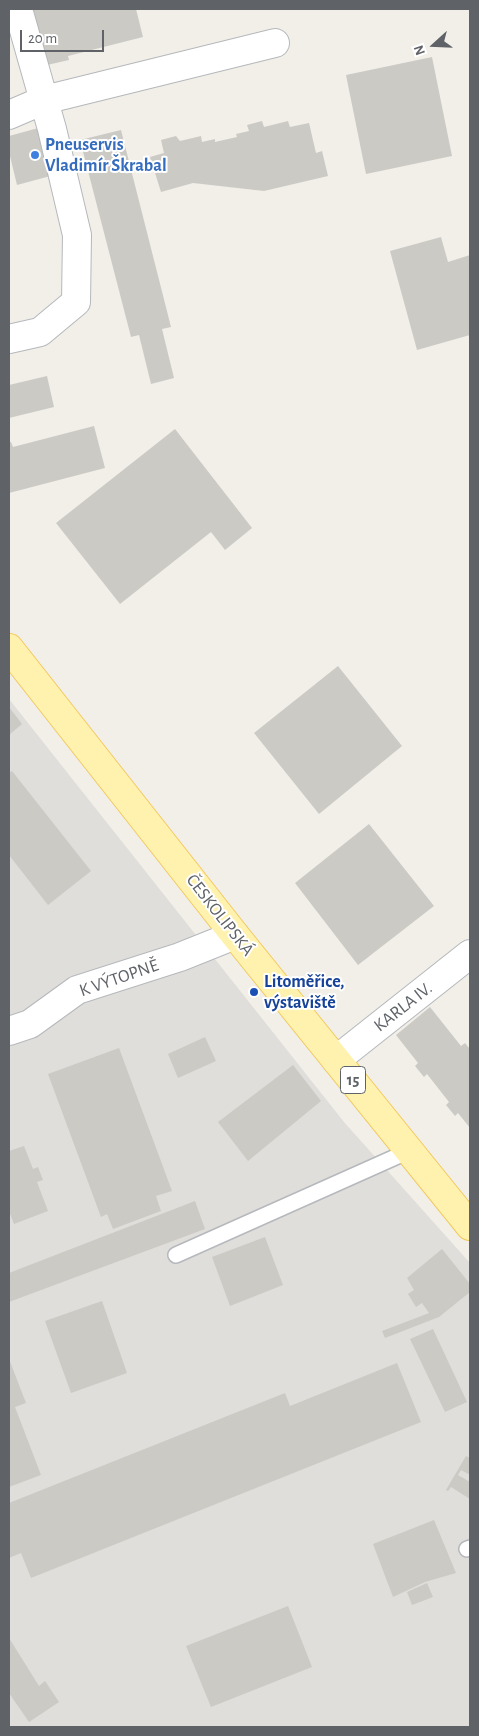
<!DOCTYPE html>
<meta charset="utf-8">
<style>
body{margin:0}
#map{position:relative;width:479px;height:1736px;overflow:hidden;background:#f1efe8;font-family:"Alegreya Sans",sans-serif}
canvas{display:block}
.frame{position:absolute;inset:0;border:10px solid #5f6368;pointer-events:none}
.north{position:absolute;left:409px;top:20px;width:50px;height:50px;-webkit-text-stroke:4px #fff;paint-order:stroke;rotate:250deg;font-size:14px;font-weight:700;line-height:20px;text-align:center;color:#5f6368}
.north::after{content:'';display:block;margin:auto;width:18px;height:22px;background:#5f6368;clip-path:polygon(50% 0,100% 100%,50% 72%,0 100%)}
.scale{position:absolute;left:20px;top:30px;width:84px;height:22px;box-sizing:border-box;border:2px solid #5f6368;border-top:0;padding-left:6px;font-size:15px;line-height:18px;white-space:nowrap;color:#5f6368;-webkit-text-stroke:4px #fff;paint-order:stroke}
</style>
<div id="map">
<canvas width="479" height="1736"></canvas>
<div class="frame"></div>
<div class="north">N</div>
<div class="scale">20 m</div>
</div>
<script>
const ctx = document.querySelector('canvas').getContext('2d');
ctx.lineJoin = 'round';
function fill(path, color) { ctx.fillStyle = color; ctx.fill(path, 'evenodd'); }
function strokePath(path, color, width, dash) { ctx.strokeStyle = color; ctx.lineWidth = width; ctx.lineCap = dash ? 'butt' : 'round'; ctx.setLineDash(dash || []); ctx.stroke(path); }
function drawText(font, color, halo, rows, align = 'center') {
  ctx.font = font + ' "Alegreya Sans",sans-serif'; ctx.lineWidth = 4; ctx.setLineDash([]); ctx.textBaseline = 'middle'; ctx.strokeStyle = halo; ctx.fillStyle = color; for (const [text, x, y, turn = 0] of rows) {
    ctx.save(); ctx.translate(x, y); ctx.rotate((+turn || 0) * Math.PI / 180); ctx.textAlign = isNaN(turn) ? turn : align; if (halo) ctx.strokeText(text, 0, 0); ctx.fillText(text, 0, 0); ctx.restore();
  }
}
const industrial = new Path2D(`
 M9,699l335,423 126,141v464h-461z`);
const building = new Path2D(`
 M33,9h103l7,28 -75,19 1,4 -22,5z
 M432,57l20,99 -86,18 -20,-99z
 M262,121l2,6 24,-6 2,6 19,-4 7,30 6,-2 6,25 -64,15 -71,-8 -32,9 -11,-35 14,-4 -3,-13 15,-4 4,5 21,-5 1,6 13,-3v3l22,-5 -1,-3 13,-3 -2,-6z
 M42,127l12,48 -37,10 -8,-33v-16z
 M121,130l50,197 -9,2 12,49 -23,6 -12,-49 -8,2 -51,-197z
 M441,237l7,25 22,-7v80l-53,15 -27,-99z
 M47,376l7,31 -45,11v-33z
 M94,426l11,42 -96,25v-51h2l2,5z
 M175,429l77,99 -27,22 -14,-18 -91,72 -64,-81z
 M338,666l64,80 -83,68 -65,-81z
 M9,707l13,17 -13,11z
 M12,771l79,100 -43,34 -39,-50v-82z
 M369,824l65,82 -76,59 -63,-82z
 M430,1007l31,39 4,-3 5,6v79l-12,-15 -3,3 -9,-11 3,-3 -22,-28 -3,3 -9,-11 3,-3 -22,-28z
 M205,1037l11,24 -38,17 -10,-24z
 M119,1048l53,143 -16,5 5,15 -48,18 -6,-15 -6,3 -53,-143z
 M293,1065l28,36 -73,60 -30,-39z
 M24,1146l9,23 5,-2 5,13 -6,2 11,29 -34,13 -5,-13v-60z
 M195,1201l10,28 -196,73v-29z
 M265,1237l18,48 -53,21 -18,-49z
 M442,1249l28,35v8l-31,25 -54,21 -3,-7 47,-18 -7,-10 -6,4 -8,-13 6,-4 -7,-12z
 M102,1301l25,72 -56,20 -26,-72z
 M433,1329l34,73 -22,10 -35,-73z
 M9,1359l17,44 -11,4 26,68 -32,12z
 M397,1363l24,59 -390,156 -10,-25 -12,5v-55l276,-110 5,13z
 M466,1456l4,2v17l-9,-5 -3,5 12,7v17l-19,-12 -3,4 -2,-1z
 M434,1520l22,53 -31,9 -32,15 -20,-53z
 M427,1583l6,14 -21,8 -5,-13z
 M288,1606l24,61 -101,40 -25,-61z
 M9,1638l30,48 6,-5 14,21 -30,20 -20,-29z`);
const lane = new Path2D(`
 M176,1255l233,-104
 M467,1549l3,-1`);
const street = new Path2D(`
 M9,115l35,-15 231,-57
 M9,339l31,-7 36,-30 1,-67 -25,-106 -34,-120
 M9,1031l21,-7 47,-34 103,-33 55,-22
 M336,1060l134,-106`);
const primary = new Path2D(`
 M9,648l226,287 235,291`);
const markers = [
 [35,155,5,"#3f7fe0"],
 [254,992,5,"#1a4fb4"]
];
const shields = [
 [353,1080,25]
];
const shieldNames = [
 ["15",353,1080]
];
const shopNames = [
 ["Pneuservis",45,145],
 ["Vladimír Škrabal",45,166]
];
const streetNames = [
 ["ČESKOLIPSKÁ",220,915,52],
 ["K VÝTOPNĚ",119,978,-19],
 ["KARLA IV.",403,1007,-38]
];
const transitNames = [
 ["Litoměřice,",264,982],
 ["výstaviště",264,1003]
];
fill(industrial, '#e0deda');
fill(building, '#cccac5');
strokePath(lane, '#b5b8bc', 18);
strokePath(street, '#b5b8bc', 30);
strokePath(primary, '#f2c960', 30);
strokePath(lane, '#fff', 15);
strokePath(street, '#fff', 28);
strokePath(primary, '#fff2af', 28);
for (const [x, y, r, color] of markers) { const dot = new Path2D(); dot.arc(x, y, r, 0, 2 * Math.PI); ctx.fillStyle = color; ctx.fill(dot); strokePath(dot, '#fff', 2); }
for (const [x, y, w] of shields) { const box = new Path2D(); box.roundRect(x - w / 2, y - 13.5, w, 27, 4); ctx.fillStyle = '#fff'; ctx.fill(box); strokePath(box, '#5f6368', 1); }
drawText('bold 16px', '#5f6368', null, shieldNames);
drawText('bold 18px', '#366cbe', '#fff', shopNames, 'left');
drawText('18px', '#5f6368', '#fff', streetNames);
drawText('bold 18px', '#164399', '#fff', transitNames, 'left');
</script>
